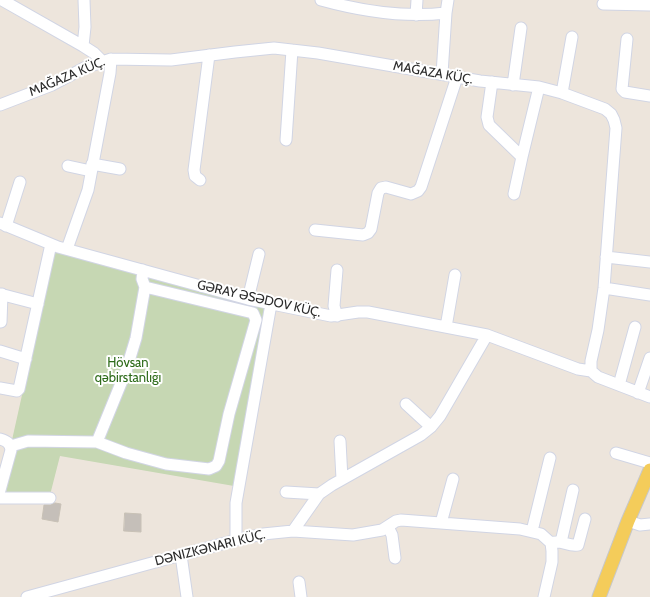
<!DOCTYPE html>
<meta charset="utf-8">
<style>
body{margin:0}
canvas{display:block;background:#ede5dc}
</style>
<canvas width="650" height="597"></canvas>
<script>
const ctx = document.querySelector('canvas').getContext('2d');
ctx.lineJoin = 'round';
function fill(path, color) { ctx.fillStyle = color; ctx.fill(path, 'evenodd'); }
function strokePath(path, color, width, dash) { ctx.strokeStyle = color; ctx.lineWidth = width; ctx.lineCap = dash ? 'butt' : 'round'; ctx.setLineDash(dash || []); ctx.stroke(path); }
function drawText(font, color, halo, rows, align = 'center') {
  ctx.font = font + ' Cabin,sans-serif'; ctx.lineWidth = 4; ctx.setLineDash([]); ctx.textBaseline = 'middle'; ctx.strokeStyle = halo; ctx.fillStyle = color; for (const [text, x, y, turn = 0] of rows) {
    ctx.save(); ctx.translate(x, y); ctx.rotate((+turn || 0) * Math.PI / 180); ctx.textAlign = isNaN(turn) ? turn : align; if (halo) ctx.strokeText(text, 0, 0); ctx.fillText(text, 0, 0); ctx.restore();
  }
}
const cemetery = new Path2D(`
 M54,251l213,57 -33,178 -174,-30 -10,39 -44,-3 10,-44 -4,-8z`);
const building = new Path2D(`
 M55,503l6,1 -3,18 -16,-3 2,-14h6z
 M125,513l16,1v18l-17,-1z`);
const minor = new Path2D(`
 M2,0l81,46 11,7 8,8
 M321,0c40,11 83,18 125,13l2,-13
 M603,4l47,1
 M416,15l1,-15
 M627,39l-5,50 3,3 25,4
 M83,46l2,-19 -1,-27
 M442,74l4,-61
 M492,82l-5,35 2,8 33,32
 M513,85l8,-57
 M562,93l10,-56
 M0,105l52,-20 32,-17 27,-9 60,1 64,-8 39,-4 44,5 162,28 59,6 23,6 43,16 6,5 3,6 2,8 -12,160 -6,42 -7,31v10
 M286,140l6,-90
 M92,164l28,5
 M68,166l23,5
 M200,180l-5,-4 -1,-6 15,-115
 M514,194l8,-37 17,-70
 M0,223l58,24 190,52 83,17 27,-4h10l119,23 91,34 13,2
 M6,226l14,-44
 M315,230l48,5 5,-2 3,-4 7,-36 3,-5 5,-1 25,7 7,-3 3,-4 36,-110
 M67,249l21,-59 22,-117 1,-14
 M606,257l44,5
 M604,288l46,7
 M0,294l38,10
 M248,299l11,-45
 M337,316l-3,-10 3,-36
 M1,322l1,-28
 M446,327l9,-52
 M0,351l26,8
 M591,371l7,6 52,20
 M619,385l16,-58
 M0,388l17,3 2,-2 32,-145
 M638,393l12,-35
 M406,404l25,23
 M0,439c7,2 10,4 11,11l-11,40
 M340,441l2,38
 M97,442l29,-71 10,-33 9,-51 -3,-8 1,-9
 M11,446l17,-5 69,1 29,11 40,11 43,5 7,-3 3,-5 10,-47 27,-94 -3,-7 -108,-26
 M616,453l34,10
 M286,492l33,2
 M0,498h50
 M628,521l12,4 10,-1
 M441,523l12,-44
 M388,527l4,8 3,23
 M293,531l26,-37 13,-9 89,-50 10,-8 9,-11 47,-81
 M532,531l18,-73
 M236,540v-37l35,-199
 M561,542l12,-52
 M551,543c10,-4 17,4 27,2l7,-26
 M181,555l6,42
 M299,582l2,15
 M27,597l209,-57 27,-6 30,-3 60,4 29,-5 14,-9 5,-1 119,9 21,5 10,9 1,8v11l-8,35`);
const major = new Path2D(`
 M599,597l29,-76 22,-51`);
const streetNames = [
 ["MAĞAZA KÜÇ.",433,73,10],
 ["MAĞAZA KÜÇ.",67,77,-23],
 ["GƏRAY ƏSƏDOV KÜÇ.",259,299,13],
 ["DƏNIZKƏNARI KÜÇ.",210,548,-14]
];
const parkNames = [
 ["Hövsan",128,363],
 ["qəbirstanlığı",128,378]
];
fill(cemetery, '#c6d7b3');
fill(building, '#c5bfb9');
strokePath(building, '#c8c1b6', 1);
strokePath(minor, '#d1d5e4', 13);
strokePath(major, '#c8c8c8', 15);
strokePath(minor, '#fff', 11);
strokePath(major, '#f4cc5a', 13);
drawText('13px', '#2b2b2b', '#fff', streetNames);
drawText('13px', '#2c6a18', '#fff', parkNames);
</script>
